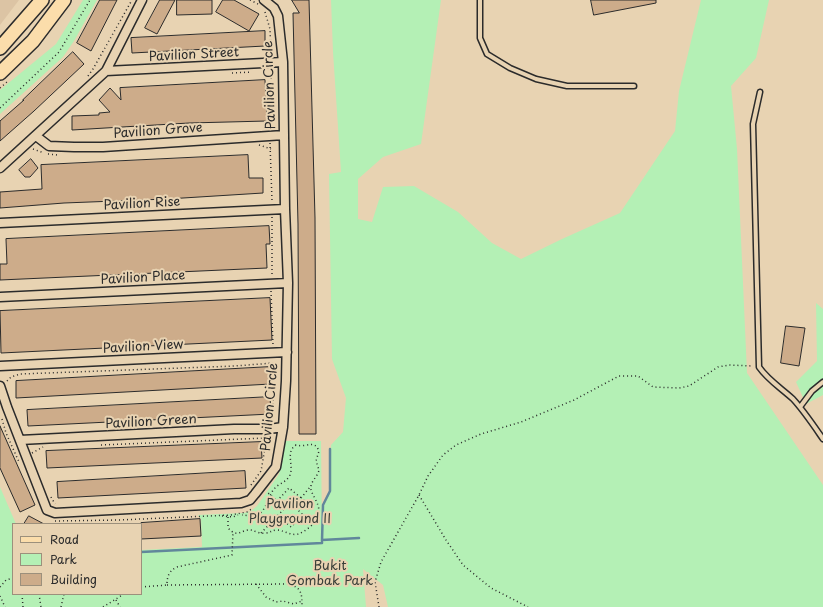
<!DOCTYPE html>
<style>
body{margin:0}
#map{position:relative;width:823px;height:607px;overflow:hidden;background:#e8d3b2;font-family:"Playpen Sans",sans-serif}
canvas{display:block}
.legend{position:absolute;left:12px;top:523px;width:130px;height:72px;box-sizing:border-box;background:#e8d3b2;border:1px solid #9c907c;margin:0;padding:5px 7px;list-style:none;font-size:12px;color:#2b2b2b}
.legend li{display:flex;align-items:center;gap:8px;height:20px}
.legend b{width:20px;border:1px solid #9c907c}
</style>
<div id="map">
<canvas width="823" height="607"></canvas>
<ul class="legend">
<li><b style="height:5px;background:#fbddab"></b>Road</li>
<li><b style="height:11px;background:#b4f0b5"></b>Park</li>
<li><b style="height:11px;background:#cdac8a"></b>Building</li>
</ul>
</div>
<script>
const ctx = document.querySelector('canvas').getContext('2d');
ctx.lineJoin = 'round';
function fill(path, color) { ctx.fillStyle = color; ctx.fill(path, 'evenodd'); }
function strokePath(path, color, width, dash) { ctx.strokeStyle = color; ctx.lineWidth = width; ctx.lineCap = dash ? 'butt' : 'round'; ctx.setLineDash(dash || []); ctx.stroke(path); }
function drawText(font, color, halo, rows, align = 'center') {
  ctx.font = font + ' "Playpen Sans",sans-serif'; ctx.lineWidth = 4; ctx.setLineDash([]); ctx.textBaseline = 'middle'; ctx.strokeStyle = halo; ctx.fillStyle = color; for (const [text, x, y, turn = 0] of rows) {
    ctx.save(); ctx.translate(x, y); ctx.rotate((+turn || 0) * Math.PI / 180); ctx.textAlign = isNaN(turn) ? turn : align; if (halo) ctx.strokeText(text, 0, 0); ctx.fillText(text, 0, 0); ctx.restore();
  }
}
const built = new Path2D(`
 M0,0h19l-19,25z`);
const green = new Path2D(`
 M83,0h14l-23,41 -11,16 -63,57v-24l56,-46z
 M331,0h110l-20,144 -38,13 -25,22v40l14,3 11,-35 31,-1 44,26 34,31 29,16 41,-20 58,-26 55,-82 4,-40 22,-91h68l-13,58 -25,28 6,63 10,224 76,112v122h-435l-5,-22 -20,-16 3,38h-366v-120l16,37h-3v70h128v-44l61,-3 -1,-28 -3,-4 46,-2 7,-2 6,-5 22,-32 5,-33h37l1,92 2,-27 6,-15 1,-46 12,-13 3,-34 -14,-39 -3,-185 12,-2 -8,-120z
 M816,303l7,6v86l-17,9 -10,-22 21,-21z`);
const stream = new Path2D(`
 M322,540l37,-2
 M322,541l1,-36 7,-14v-42
 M141,552l181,-9v-1`);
const building = new Path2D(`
 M100,0h17l-26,51 -14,-8z
 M160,0h15l-18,34 -12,-6z
 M177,0h35v14l-35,1z
 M223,0h11l25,14 -10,17 -33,-19z
 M292,0h17l6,218 1,216h-17l-1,-210 -5,-211h6z
 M591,0h65v3l-62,12z
 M265,31v15l-133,7 -1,-15z
 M73,52l11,12 -50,47 -34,30v-20l24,-21h-1z
 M265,80l2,41 -78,2 -117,7v-14l27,-1v-2l11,-1 -11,-12 11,-12 11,12 -1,-12z
 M248,155l1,23h14v15l-96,6 -103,4 -64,5v-16l42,-3 -1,-24z
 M31,159l7,9 -8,9h-5l-6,-7z
 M269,226l1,18h-4l1,24 -267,12v-16h7l-1,-25z
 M270,298l2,42 -271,13 -1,-42z
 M786,326l19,2 -6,38 -18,-3z
 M270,367l1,17 -255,14v-17z
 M270,397l1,17 -243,12 -1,-16z
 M0,426l35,79 -15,7 -20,-44z
 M261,442l1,16 -215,10 -1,-17z
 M245,471l1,17 -188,10 -1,-16z
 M29,516l15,8h-20z
 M200,519l1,17 -60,3v-16z`);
const path = new Path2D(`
 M250,0l8,4
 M265,12l5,17 1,26
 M232,73l20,-1
 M88,76l5,-7 39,-69
 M0,88l7,-6
 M0,108l59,-56 31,-52
 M270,127l1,-56
 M270,143l2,58
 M259,145l12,4
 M33,149l11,4
 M48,154l10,1
 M272,217v58
 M271,291l2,54
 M7,381l4,-4 9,-3 215,-8 38,-3
 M2,419l4,14 13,29
 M270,420l3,-6v-53
 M101,445l165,-7
 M32,453l11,-6
 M251,485l10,-14 6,-34
 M419,495l27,45 17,25 28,23 37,19
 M51,497l4,7
 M301,498l9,-11
 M277,501l12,-13 16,13 -8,8 15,15
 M222,516l11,1 5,-2
 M278,516l13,11 12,-12
 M228,517v11c10,11 13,1 23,2 4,1 9,4 14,3 5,0 7,-3 12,-3 7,0 13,6 21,4 6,-2 16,-9 19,-15 7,-15 -8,-24 -6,-33 1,-6 7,-10 8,-16l-3,-9 3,-10c-5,-12 -12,-3 -23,-6 -11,7 -2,20 -6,30 -4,8 -11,8 -16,14 -7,8 -8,28 -23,27 -3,0 -6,-1 -9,-1
 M55,521l64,-1 112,-5 16,-3 6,-4
 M261,533l24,-25 -18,-16
 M256,584l10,13 10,5 7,-1 11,3 8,-3
 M167,585l122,-1c13,4 13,10 13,23
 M0,587l6,-7 7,-2
 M141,587l26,-2c0,-9 2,-14 10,-18l55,-12 1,-23
 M22,594l1,13
 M39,594l2,13
 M0,596l5,11
 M116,600l4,7
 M61,607l3,-13
 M103,607l21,-13
 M379,607l-4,-25 6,-20 38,-67 9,-19 15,-21 13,-10 25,-11 40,-12 53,-22 45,-24h19l15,11 26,1 10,-2 29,-19 11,-2 24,1`);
const service = new Path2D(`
 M480,0v38l7,16 23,14 26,11 31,7h67
 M760,92l-7,32 6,243c9,13 22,21 34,32 11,12 21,27 30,40
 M800,407l12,-16 11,-9`);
const minor = new Path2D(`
 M106,71l177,-9
 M36,136l13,10 25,1h29l181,-12
 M0,168l106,-97 36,-71
 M0,223l285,-14
 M0,297l288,-14
 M0,366l287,-14
 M0,386l7,21 40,103 8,3 186,-10 9,-3 5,-6 21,-27 7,-40 3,-46 2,-98 -3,-74 -2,-147 -5,-46 -4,-8 -10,-8
 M20,440l214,-11h35l14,-2`);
const primary = new Path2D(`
 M0,48l42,-48
 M0,73l33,-32 31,-41`);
const streetNames = [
 ["Pavilion Street",194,55,-3],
 ["Pavilion Circle",270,85,-92],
 ["Pavilion Grove",158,131,-4],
 ["Pavilion Rise",142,204,-3],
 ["Pavilion Place",143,278,-3],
 ["Pavilion View",143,347,-3],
 ["Pavilion Circle",270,407,-85],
 ["Pavilion Green",151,422,-3]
];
const parkNames = [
 ["Pavilion",290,504],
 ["Playground II",290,519],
 ["Bukit",330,566],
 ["Gombak Park",330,581]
];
fill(built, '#dcc4a4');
fill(green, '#b4f0b5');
strokePath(stream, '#61879b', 2.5);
fill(building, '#cdac8a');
strokePath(building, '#2b2b2b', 1);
strokePath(service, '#2b2b2b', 7);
strokePath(minor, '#2b2b2b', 11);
strokePath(primary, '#2b2b2b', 16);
strokePath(path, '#2b2b2b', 1.5, [1, 3]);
strokePath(service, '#e8d3b2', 4);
strokePath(minor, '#e8d3b2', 8);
strokePath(primary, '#fbddab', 13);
drawText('13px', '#2b2b2b', '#e8d3b2', streetNames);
drawText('13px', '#393f39', '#e8d3b2', parkNames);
</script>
